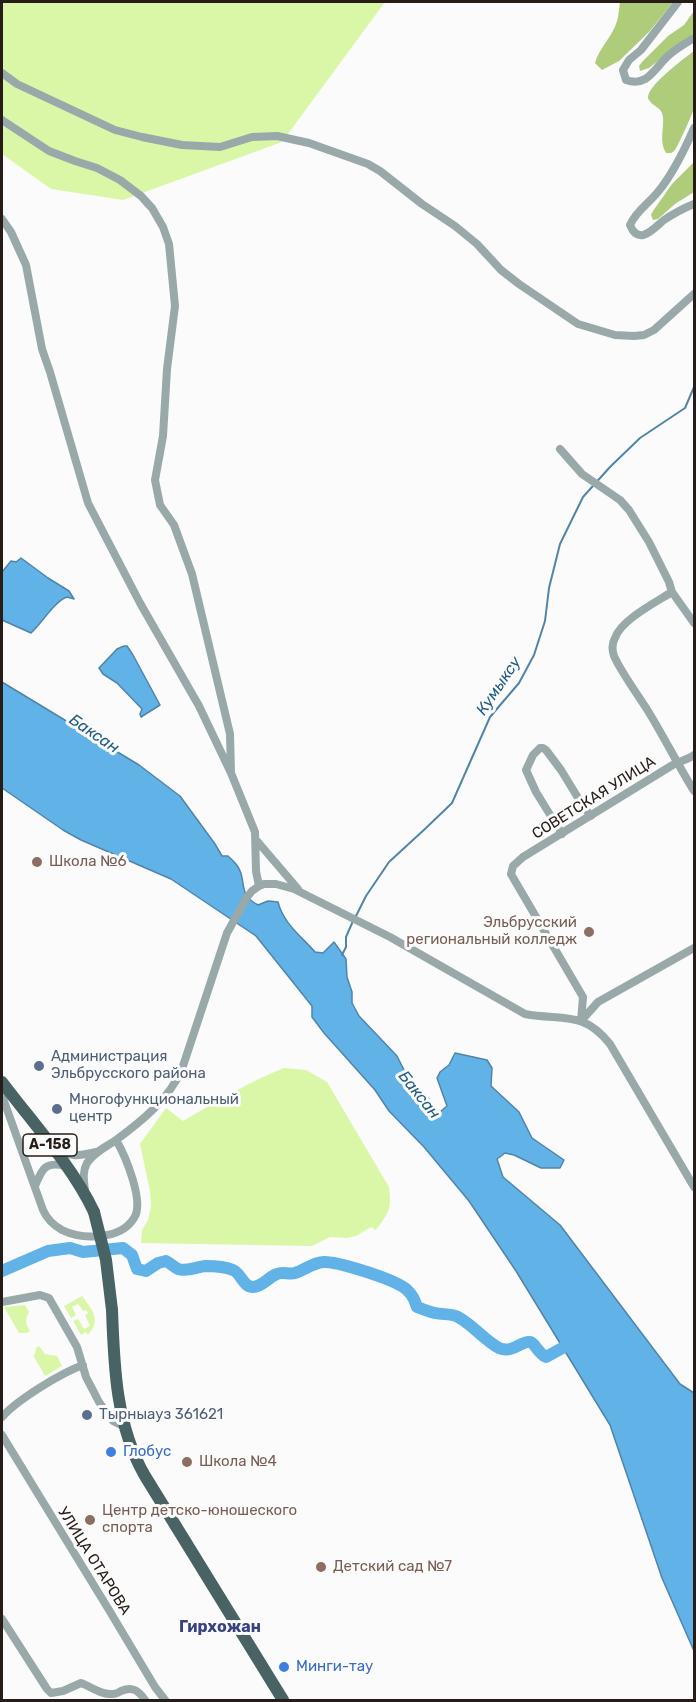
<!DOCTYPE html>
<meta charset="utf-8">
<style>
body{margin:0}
#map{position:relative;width:696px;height:1702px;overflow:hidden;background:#fbfbfb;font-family:Rubik,sans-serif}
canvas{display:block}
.frame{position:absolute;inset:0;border:3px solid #271d18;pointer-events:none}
</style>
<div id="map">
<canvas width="696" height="1702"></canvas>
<div class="frame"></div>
</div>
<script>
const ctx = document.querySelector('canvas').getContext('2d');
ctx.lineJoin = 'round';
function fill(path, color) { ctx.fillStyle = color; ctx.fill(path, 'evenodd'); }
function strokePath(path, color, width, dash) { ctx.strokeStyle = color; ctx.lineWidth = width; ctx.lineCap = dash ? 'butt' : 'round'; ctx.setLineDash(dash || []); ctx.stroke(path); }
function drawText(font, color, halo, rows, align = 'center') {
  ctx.font = font + ' Rubik,sans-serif'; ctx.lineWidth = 6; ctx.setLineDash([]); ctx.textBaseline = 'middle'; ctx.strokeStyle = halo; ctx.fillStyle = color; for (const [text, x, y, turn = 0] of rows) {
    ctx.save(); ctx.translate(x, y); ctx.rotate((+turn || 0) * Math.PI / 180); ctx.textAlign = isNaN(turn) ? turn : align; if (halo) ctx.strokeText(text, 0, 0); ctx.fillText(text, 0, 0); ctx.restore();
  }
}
const green = new Path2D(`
 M2,2h383l-103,140 -159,58 -72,-11 -49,-35z
 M284,1068l22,2 21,12 62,105c3,22 0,25 -13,43l-5,-3 -15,9 -9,2 -17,-1 -18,9 -171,-3 1,-13 6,-10 3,-14 -1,-15 -10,-47 26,-36 17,13c33,-19 65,-39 101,-53z
 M82,1296c10,14 20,23 6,39l-2,-3 -5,3 -8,-14 5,-2 6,10 6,-3 -5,-11 3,-2 -2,-3 -3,1 -5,-7 -6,3 4,8 -5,3 -7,-12z
 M25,1305l4,7c-4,8 -4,11 1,19l-4,2h-7l-15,-26z
 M39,1346l6,8 12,2 5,10 -17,10 -12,-21 2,-1 1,-6z`);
const forest = new Path2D(`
 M620,2h53l-24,30 -30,29 -17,9 -7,-7c4,-15 18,-27 22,-42 2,-6 2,-13 3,-19z
 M694,11v22l-45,35 -9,3 -1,-5 3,-4 26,-26 16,-11z
 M694,51c1,19 2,39 0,57 0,3 -17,40 -19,42 -4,4 -4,3 -9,3 -7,-11 -2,-24 -3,-36 -1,-10 -10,-10 -14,-17 -7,-11 36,-42 45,-49z
 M694,162v30l-19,12 -17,15 -5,1 -2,-5 2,-4 19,-27z`);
const water = new Path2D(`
 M21,558l27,20 21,13 5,8 -7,-2c-12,4 -25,26 -36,36l-29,-13v-48l9,-11 5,1z
 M124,646h3l6,9 27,50 -19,12 -1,-3 2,-5 -25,-26 -14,-9 -4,-6 18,-19z
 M2,682l137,83 41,31 35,48 7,12h6c3,3 8,7 10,11 9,13 -1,27 20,38l10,-4 10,1c5,21 23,34 37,50l8,1 11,-11 12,17 1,18 5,15v11l7,13 38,40 7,14 25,29 4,10 7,3 7,-6 -10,-28 3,-6 9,-7 6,-12 32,7 5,8 -1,18 28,26 13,26 32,22 -4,8h-19l-27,-13 -9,-2 -8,6 6,18 57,48 120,159 14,9v258l-32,-73 -52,-153 -94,-154 -47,-70 -45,-54 -35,-36 -14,-21 -51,-57 -12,-16v-11l-56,-70 -85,-57 -90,-39 -18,-10 -61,-42z`);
const stream = new Path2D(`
 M356,916l10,-20 23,-34 37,-34 26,-25 38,-86 29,-34 15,-28 11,-34 4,-33 11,-44 23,-47 27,-30 30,-29 45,-30 9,-21
 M342,955l4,-8v-10l7,-16`);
const river = new Path2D(`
 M2,1271l46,-20 22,-3 13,4 40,-4 9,7 5,14 9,2 12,-8 8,-2c4,2 8,6 12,8 10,3 18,-2 27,-3 8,0 21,1 28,4 8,3 10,17 20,17 11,-1 15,-10 24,-13 6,-3 12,1 18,-1 10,-3 20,-12 31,-11 15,1 73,18 82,29 5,4 7,10 9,16 6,2 12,5 18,6 8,2 16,0 23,4 15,8 26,23 41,31 14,6 23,-8 31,-6 5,1 8,11 16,15l31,-17`);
const street = new Path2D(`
 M678,2l-37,48 -12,10 -6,10 3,10c22,8 29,-13 43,-25 8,-7 17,-12 25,-17
 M2,73l15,11 98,46 27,7 40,8 38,2 32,-10 25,-1 32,7 59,21 12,7 42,33 33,22 22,18 24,26 18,14 59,40 37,11 19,1 10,-1 10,-5 40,-36
 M2,120l47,31 26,10 22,7 23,12 21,16 11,12 11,19 6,17 6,62 -8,63 -4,67 -8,44 5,25 14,20 18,49 38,160 1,39
 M694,128c-10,23 -21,46 -37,65 -9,11 -21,18 -27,32 9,22 24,3 34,-5 9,-6 20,-12 30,-16
 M2,219l9,13 15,33 16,84 8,23 38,131 52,100 59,103 32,67 24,59 1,39 3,15
 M560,449l22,25 38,26 9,10 20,32 20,40 3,10 22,31
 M672,592c-16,10 -51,28 -57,46 -3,5 -3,12 -1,18 7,16 24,39 34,55 16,26 30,54 46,80
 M562,834l-26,-42 -10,-22 7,-15 7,-7h3l3,2 15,20 22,36 8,10
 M257,841l41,48
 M581,1021l2,-24 -68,-116 -4,-7 2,-8 10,-9 148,-91c8,-5 16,-6 23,-11
 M581,1021l17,-19 96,-54
 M2,1090l2,11 39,109c4,9 10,15 19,20 20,10 59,10 72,-12 11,-16 -9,-63 -18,-78
 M56,1148c17,10 22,8 40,4
 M35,1186c7,-17 10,-25 30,-20
 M85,1191c-1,-10 -3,-19 2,-28 7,-11 19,-16 29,-23 26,-19 53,-41 66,-71l45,-136 20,-36 5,-6 7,-5 5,-2h12l18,5 96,48 135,77c37,7 58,-4 85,30l84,143
 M2,1302l38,-7 9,3 28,49 9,30 13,25 14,19 12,6
 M2,1417c15,-17 59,-44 81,-52
 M2,1435l107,175 46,77 10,13
 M2,1619l45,70 4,4 12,-2 18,-8c11,4 20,12 32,11 3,0 5,-1 8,-3 12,-5 18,0 24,9`);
const primary = new Path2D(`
 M2,1082c30,40 71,85 92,130
 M112,1310c2,57 4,116 33,166l138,224`);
const primaryBridge = new Path2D(`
 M94,1212l12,48 6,50`);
const markers = [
 [37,862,6,"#8d6e63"],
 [589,932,6,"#8d6e63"],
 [39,1066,6,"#5c6f8a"],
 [57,1109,6,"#5c6f8a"],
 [87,1415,6,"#5c6f8a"],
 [111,1452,6,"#3f7fe0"],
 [187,1462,6,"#8d6e63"],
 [90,1520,6,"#8d6e63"],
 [321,1567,6,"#8d6e63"],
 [284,1667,6,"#3f7fe0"]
];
const shields = [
 [50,1145,54]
];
const shieldNames = [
 ["А-158",50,1145]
];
const streetNames = [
 ["СОВЕТСКАЯ УЛИЦА",594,798,-32],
 ["УЛИЦА ОТАРОВА",94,1561,58]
];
const educationNames = [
 ["Школа №6",49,862],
 ["Эльбрусский",577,923,"right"],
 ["региональный колледж",577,940,"right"],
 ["Школа №4",199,1462],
 ["Центр детско-юношеского",102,1511],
 ["спорта",102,1528],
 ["Детский сад №7",333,1567]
];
const serviceNames = [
 ["Администрация",51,1057],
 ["Эльбрусского района",51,1074],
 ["Многофункциональный",69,1100],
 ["центр",69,1117],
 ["Тырныауз 361621",99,1415]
];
const shopNames = [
 ["Глобус",123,1452],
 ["Минги-тау",296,1667]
];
const waterNames = [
 ["Кумыксу",499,686,-56],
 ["Баксан",94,734,34],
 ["Баксан",419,1095,51]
];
const neighbourhoodNames = [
 ["Гирхожан",220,1627]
];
fill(green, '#d9f7a6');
fill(forest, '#afcc7b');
fill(water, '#61b2e7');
strokePath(water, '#5085a9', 1.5);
strokePath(stream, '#5085a9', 2);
strokePath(river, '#61b2e7', 12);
strokePath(street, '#99a8a9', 8);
strokePath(primary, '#496365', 12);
strokePath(primaryBridge, '#496365', 12);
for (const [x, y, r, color] of markers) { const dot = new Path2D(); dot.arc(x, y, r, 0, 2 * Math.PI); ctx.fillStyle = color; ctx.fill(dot); strokePath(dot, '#fbfbfb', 2); }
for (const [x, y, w] of shields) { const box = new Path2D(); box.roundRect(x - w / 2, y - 11, w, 22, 4.5); ctx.fillStyle = '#fbfbfb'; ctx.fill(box); strokePath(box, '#271d18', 1.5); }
drawText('bold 14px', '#271d18', null, shieldNames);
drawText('15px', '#271d18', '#fbfbfb', streetNames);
drawText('15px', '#785e54', '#fbfbfb', educationNames, 'left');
drawText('15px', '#4e5e75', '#fbfbfb', serviceNames, 'left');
drawText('15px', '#366cbe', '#fbfbfb', shopNames, 'left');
drawText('italic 16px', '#215d80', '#fbfbfb', waterNames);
drawText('bold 16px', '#37437f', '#fbfbfb', neighbourhoodNames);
</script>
